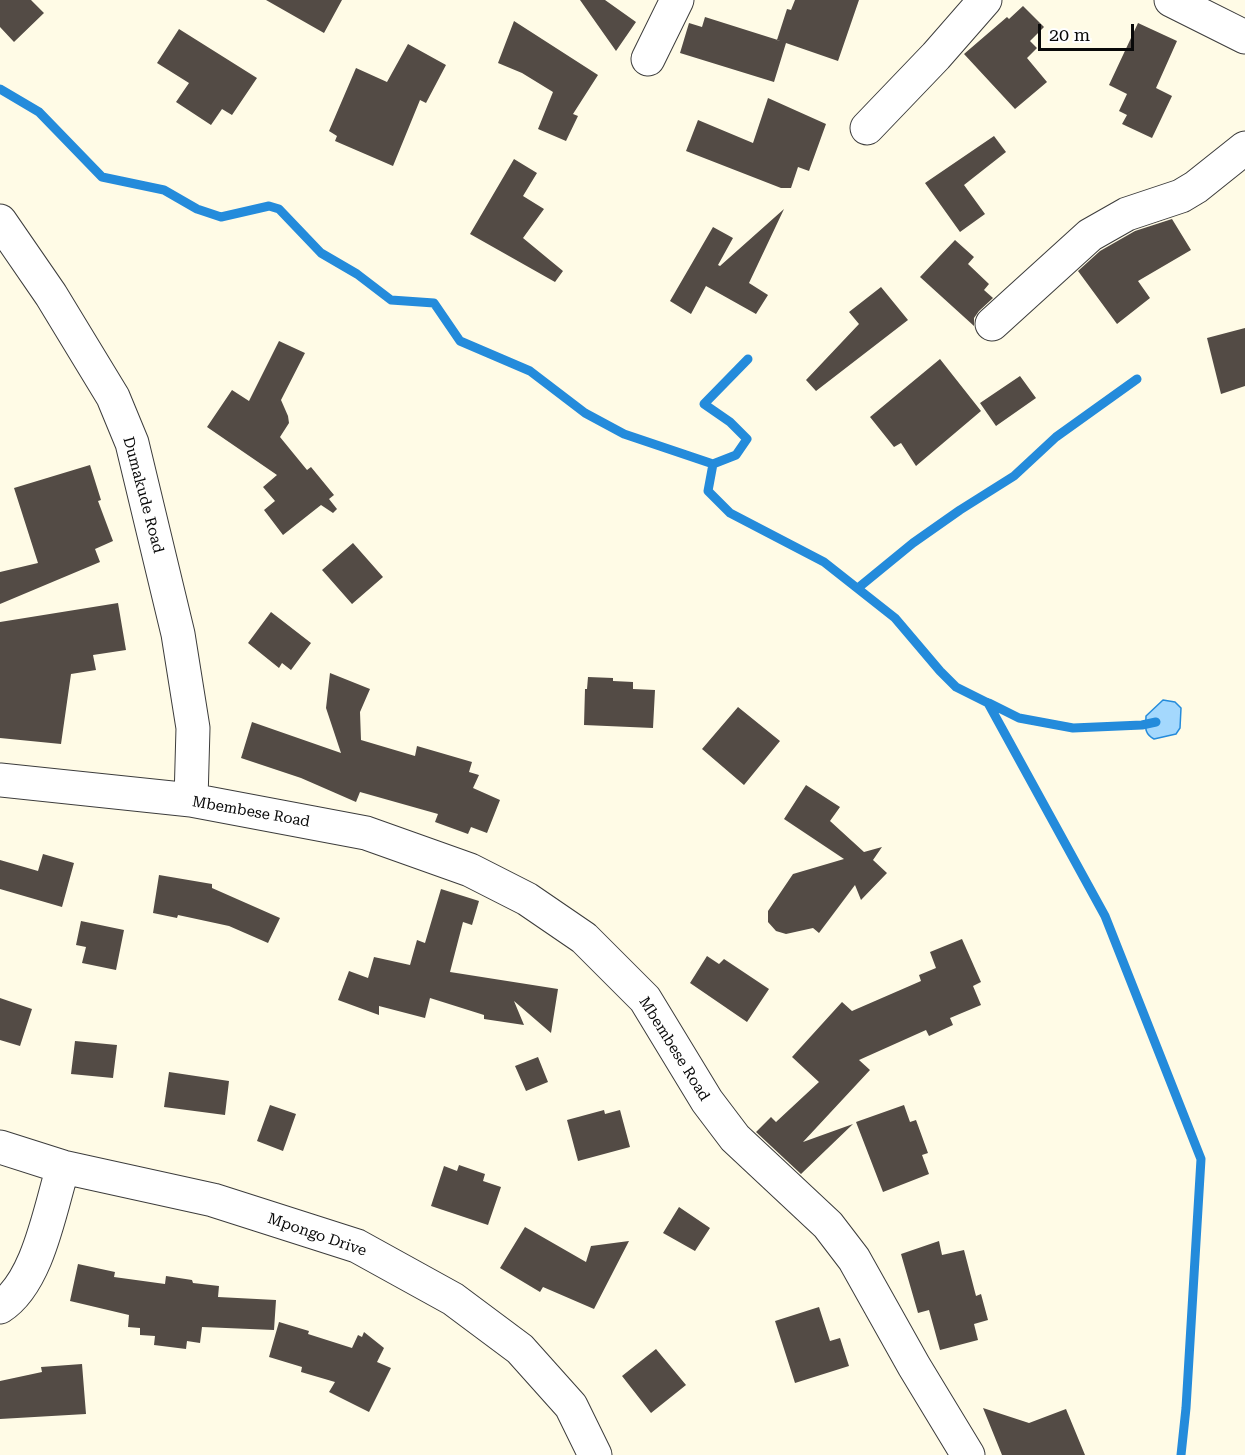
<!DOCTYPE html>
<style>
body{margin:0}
#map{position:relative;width:1245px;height:1455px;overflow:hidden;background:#fffbe6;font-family:"Roboto Serif",serif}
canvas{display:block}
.scale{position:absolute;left:1038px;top:24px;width:96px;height:27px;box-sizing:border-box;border:3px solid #090909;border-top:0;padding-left:8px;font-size:18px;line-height:21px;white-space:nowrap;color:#090909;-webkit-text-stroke:4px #fff;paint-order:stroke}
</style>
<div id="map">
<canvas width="1245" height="1455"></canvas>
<div class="scale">20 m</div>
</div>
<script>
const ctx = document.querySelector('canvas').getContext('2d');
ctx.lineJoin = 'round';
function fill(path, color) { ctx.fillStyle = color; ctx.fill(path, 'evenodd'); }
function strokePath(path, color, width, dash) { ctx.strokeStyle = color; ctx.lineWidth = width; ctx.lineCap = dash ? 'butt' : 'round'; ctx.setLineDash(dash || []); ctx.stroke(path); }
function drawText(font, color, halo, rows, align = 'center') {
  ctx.font = font + ' "Roboto Serif",serif'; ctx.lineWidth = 6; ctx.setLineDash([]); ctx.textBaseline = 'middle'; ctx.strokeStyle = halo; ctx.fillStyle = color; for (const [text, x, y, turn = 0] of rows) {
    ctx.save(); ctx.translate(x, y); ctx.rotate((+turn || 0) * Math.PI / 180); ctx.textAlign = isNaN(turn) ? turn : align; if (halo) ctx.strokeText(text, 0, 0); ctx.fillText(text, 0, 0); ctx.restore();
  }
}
const water = new Path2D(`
 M1163,700l12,2 6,6 -1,20 -4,6 -22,5c-11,-6 -8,-13 -8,-23z`);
const stream = new Path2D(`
 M0,89l39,23 63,65 62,13 33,19 24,8 48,-11 10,3 42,44 36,21 34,26 43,3 26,38 70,30 55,42 39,21 89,30 -5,27 22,22 94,49 71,56 45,53 16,16 32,16 117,213 96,243 -15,249 -5,47
 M713,464l23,-9 11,-16 -17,-17 -26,-18 44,-45
 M858,588l55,-45 47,-33 54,-34 42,-39 81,-58
 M989,703l30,15 54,10 69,-3 14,-3`);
const building = new Path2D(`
 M0,0h31l13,13 -30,29 -14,-15z
 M266,0h76l-18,33z
 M580,0h25l31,22 -20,29z
 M795,0h64l-21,61 -52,-18 -12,39 -94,-29 9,-30 13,4 3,-10 76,24 -4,-1 10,-31 4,1z
 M1023,6l21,21 -14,14 7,7 -10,10 20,24 -32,27 -51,-55 43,-37 2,2z
 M514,21l84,54 -25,39 5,2 -12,25 -28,-12 15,-37 -31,-19 -24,-10z
 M1138,23l39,18 -21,47 16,8 -20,42 -30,-14 5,-9 -8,-4 8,-17 -18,-9z
 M179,29l78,49 -25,37 -10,-6 -11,16 -35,-23 13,-19 -32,-20z
 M408,44l38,21 -20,38 -6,-3 -27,66 -58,-25 2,-5 -8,-5 27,-63 31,14z
 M768,98l58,26 -17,47 -11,-4 -7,21h-10l-95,-37 12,-31 55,23z
 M994,136l12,16 -42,33 21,29 -25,18 -35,-49z
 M514,159l23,14 -14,23 21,13 -21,29 40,33 -8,11 -85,-48z
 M784,209l-35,74 19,12 -12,19 -50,-28 -15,28 -21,-13 43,-74 20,11 -15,27 2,1z
 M1172,219l19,31 -53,31 12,17 -33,26 -39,-53 22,-20 35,-20z
 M955,240l19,17 -6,7 21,20 -5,6 9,8 -14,13 -5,7v8l-54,-49z
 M881,287l27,33 -92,71 -10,-11 53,-56 -10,-12z
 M1245,328v58l-24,8 -14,-56z
 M279,341l26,12 -24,47 7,16 1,7 -9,14 27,33 4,-3 23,28 -5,4 8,10 -4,4 -12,-8 -38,30 -19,-25 11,-9 -12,-14 14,-12 -70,-48 25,-37 17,11z
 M940,359l41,52 -65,55 -15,-23 -7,4 -24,-30z
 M1020,376l16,22 -40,28 -16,-23z
 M90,465l11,35 -3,1 15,40 -18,8 5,13 -100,42v-32l38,-9 -24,-75z
 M353,543l30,34 -31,27 -30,-34z
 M118,603l8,47 -33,5 3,15 -25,4 -10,70 -61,-6v-116z
 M271,612l40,31 -20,27 -9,-7 -3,5 -31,-25z
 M330,673l40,16 -10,23 1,28 54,16 2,-10 55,16 -3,10 10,3 -6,13 27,12 -13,33 -16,-6 -3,7 -33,-12 3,-8 -78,-22 -4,10 -55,-24 -60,-20 11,-36 89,31 -15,-45z
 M588,677l25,1v3l20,1v7l22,1 -2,38 -69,-3 1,-36h2z
 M738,707l42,34 -36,44 -42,-36z
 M806,785l34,22 -10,14 34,31 18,-5 -9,13 14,13 -26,27 -6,-15 -36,48 -6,-5 -27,6 -10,-3 -8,-9v-11l25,-37 51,-15 -60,-40z
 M43,854l31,9 -12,44 -62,-18v-29l38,11z
 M159,875l53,9v4l68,30 -12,25 -39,-17 -51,-11 -1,3 -24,-5z
 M441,889l38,12 -7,24 -9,-3 -13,50 108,17 -7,44 -37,-32 10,24 -40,-6v-4l-54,-17 -5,20 -46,-12v9l-41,-15 11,-29 19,7 6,-21 36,8 7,-25 8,3z
 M81,921l43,9 -8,40 -34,-7 4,-16 -10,-2z
 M962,939l19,43 -8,4 8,19 -31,13 3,7 -24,11 -3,-6 -67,30 11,10 -67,72 50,-18 -52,50 -45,-42 15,-15 5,5 43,-40 -27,-25 50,-55 10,9 69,-30 -2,-6 17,-7 -6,-16z
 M707,956l12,8 5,-5 45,30 -22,33 -57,-39z
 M0,998l32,11 -12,37 -20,-6z
 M75,1041l42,4 -4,33 -42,-4z
 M538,1057l10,25 -22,9 -11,-25z
 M169,1072l60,9 -4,34 -61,-8z
 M270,1105l26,9 -13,37 -26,-10z
 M904,1105l6,17 6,-2 12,33 -6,2 7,19 -46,18 -27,-70z
 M604,1110l1,4 15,-4 10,37 -52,14 -11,-41z
 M459,1165l26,9 -2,7 18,6 -13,38 -57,-19 13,-40 13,5z
 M679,1207l31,21 -15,23 -32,-18z
 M525,1227l61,35 5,-16 38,-5 -35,68 -51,-22 -3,5 -40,-24z
 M939,1241l3,14 22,-5 12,46 5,-2 7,26 -14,4 4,16 -38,10 -11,-40 -11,3 -17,-59z
 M78,1264l37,8 -1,5 51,7 1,-8 26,4 1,3 26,3 -1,11 58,3 -2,30 -72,-3 -2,16 -13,-2 -1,8 -32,-4 1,-9 -15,-1v-7l-12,-1 1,-12 -59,-14z
 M819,1307l11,34 10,-3 9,28 -54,17 -20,-62z
 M279,1322l30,9 -1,3 44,14 6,-13 4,2 2,-5 20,16 -7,14 14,6 -22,44 -40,-20 6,-10 -34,-10 1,-5 -33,-10z
 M656,1349l30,36 -35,28 -29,-37z
 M82,1364l4,50 -86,5v-38l42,-9 -1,-5z
 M983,1408l46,15 37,-14 19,46h-83z`);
const minor = new Path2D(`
 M1171,0l74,37
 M648,59l29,-59
 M867,128l69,-72 49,-56
 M0,221l51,74 62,102 19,46 46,191 15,94 -2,72
 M992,324l98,-89 37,-21 54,-18 15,-9 49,-39
 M0,780l191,20 175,33 104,37 57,29 57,39 61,61 62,102 28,37 93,87 26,34 60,107 54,89
 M0,1147l63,20 150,33 144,46 96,53 67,50 51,57 24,49
 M0,1307c38,-24 50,-98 63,-140`);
const streetNames = [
 ["Dumakude Road",143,495,75],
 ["Mbembese Road",251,812,10],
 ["Mbembese Road",674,1049,58],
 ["Mpongo Drive",317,1235,19]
];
fill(water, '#a4d8fd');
strokePath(water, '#248bdb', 1.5);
strokePath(stream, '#248bdb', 9);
fill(building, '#534b45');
strokePath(minor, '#3c3c3c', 35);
strokePath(minor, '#fff', 33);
drawText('15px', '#090909', '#fff', streetNames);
</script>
